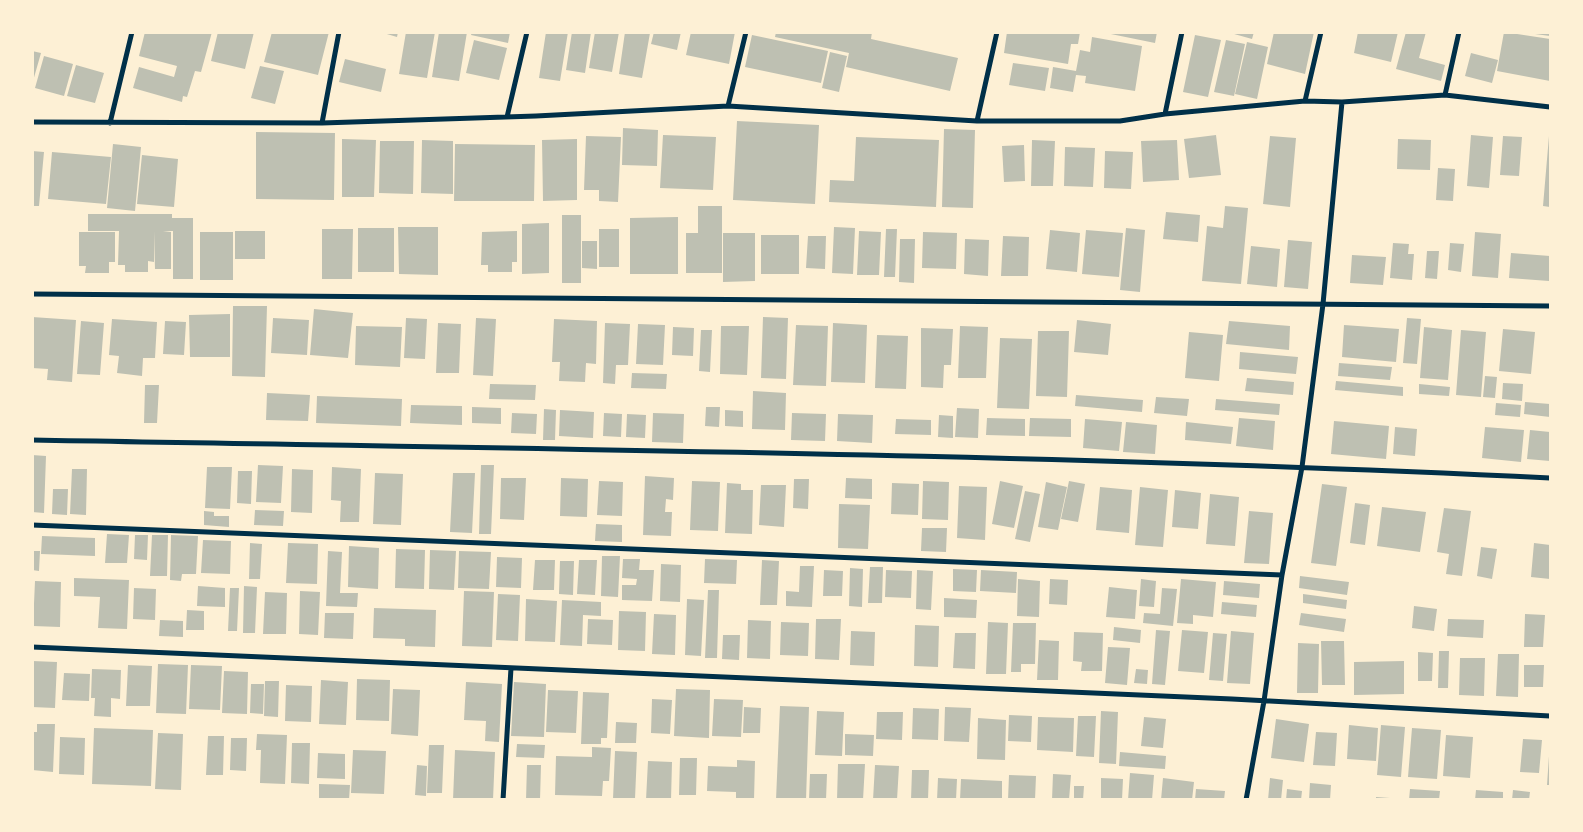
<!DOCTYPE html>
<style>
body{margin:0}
#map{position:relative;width:1583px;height:832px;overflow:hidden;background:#fdf0d5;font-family:"DejaVu Sans",sans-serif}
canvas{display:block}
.frame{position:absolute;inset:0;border:34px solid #fdf0d5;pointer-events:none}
</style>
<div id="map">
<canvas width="1583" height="832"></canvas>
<div class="frame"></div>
</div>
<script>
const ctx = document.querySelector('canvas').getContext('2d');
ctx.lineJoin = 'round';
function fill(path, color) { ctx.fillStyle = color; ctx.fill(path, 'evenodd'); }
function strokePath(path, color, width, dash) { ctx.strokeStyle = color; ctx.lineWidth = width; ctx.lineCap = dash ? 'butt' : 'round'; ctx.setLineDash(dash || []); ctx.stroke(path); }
const building = new Path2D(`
 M145,32h67l-11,40 -6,-1 -8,26 -4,-1 -1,6 -49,-14 6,-21 35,10 3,-11 -38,-10z
 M218,32h36l-9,37 -34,-8z
 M272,32h57l-11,43 -54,-13z
 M380,32h18l-1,5z
 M406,32h29l-8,46 -28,-4z
 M439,32h28l-8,49 -27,-4z
 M472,32h38l-2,11 -37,-8z
 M546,32h22l-8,49 -21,-3z
 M572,32h19l-6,41 -19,-3z
 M595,32h24l-7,40 -23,-4z
 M625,32l25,1 -8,45 -23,-4z
 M654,32h27l-4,18 -26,-6z
 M691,32h44l-6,32 -43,-9z
 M776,32h96l-1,7 87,19 -8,33 -104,-24 3,-14 -74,-16z
 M1007,32h73l-2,12h-7l-3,20 -64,-11z
 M1101,32h56l-2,11z
 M1227,32h27l-2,7z
 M1274,32h40l-9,42 -38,-10z
 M1358,32h40l-7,30 -37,-9z
 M1406,32h20l-7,26 26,7 -4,16 -45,-12z
 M1504,32l46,7v42l-53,-10z
 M1536,32h14v4l-15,-2z
 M752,35l76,16 -7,32 -76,-16z
 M1195,35l26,5 -13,57 -25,-5z
 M1092,37l50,9 -7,45 -50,-8 1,-7 -10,-1 -3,17 -23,-4 3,-21 23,4 4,-21 10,2z
 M474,40l33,8 -8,32 -33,-7z
 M1226,40l19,4 -11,52 -20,-4z
 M1247,42l21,5 -11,52 -22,-5z
 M32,51l9,2 -8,28h-1z
 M830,52l17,4 -8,36 -17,-4z
 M1471,53l27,7 -6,23 -27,-7z
 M44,56l29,8 -9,32 -29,-8z
 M345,59l41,10 -5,23 -42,-10z
 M1013,63l36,5 -4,23 -36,-6z
 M76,65l28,8 -9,30 -28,-7z
 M260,66l24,5 -9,33 -24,-6z
 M737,121l82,4 -4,79 -82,-4z
 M623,128l35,2 -1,36 -35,-1z
 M944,129l31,1 -2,78 -31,-1z
 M256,132l79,1 -1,67 -78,-1z
 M663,135l53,2 -3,53 -53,-2z
 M1216,135l5,40 -32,3 -5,-39z
 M1471,135l22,2 -4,51 -22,-2z
 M586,136l35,1 -3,65 -19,-1v-11h-15z
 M1270,136l26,2 -6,69 -27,-3z
 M1503,136l19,1 -3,39 -19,-1z
 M1549,136h1v71l-7,-1z
 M856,137l83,3 -3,67 -107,-5 1,-22 24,1z
 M342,139l34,1 -2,57h-32z
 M577,139v61l-34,1 -1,-61z
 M1398,139l33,1 -1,30 -33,-1z
 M422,140l31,1v53l-32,-1z
 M1032,140l23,1 -2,45h-22z
 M1177,140l2,40 -36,2 -2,-41z
 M380,141h34l-1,53 -34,-1z
 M113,144l28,3 -6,64 -28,-3z
 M455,144l80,1 -1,56h-80z
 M1024,145l1,36 -21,1 -2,-36z
 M1065,147l30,1 -2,39 -29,-1z
 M32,151l12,1 -5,54h-7z
 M1105,151l28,1 -2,37 -27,-1z
 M52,152l59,5 -5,47 -58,-5z
 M142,155l36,4 -4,48 -37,-3z
 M1438,168l17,1 -2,32 -17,-1z
 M698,206h24v67h-36v-40h12z
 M1225,206l23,2 -7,76 -39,-3 5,-55 16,2z
 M1166,212l34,3 -2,27 -35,-3z
 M88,214h84v4h21v61h-20v-48h-10l8,1v37h-16l-1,-38v31l-6,-1v11h-23v-7h-7l1,-34h-31z
 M562,215h19v68h-19z
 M678,217v57h-48v-56z
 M549,223v50l-27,1v-50z
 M398,227h40v48l-39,-1z
 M834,227l21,1 -2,46 -21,-1z
 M358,228h36v44h-36z
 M1126,228l19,2 -5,62 -20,-2z
 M322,229h31l-1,50h-30z
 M599,229h20v38h-20z
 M886,229h11l-2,48h-11z
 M1050,230l30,3 -3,39 -31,-3z
 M1086,230l37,3 -4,44 -37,-3z
 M235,231h30v28h-30z
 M517,231v31h-5v10h-24v-7h-7l1,-33z
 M859,231l22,1 -2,43h-22z
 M79,232h36v30h-6v11h-24l1,-7h-7z
 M200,232h33v48h-33z
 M923,232l34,1 -1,36 -34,-1z
 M1475,232l26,2 -3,44 -26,-2z
 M723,233h32v48l-32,1z
 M761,235h38v39h-38z
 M808,236h18l-1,33 -19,-1z
 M1003,236l26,1 -1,39h-27z
 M900,239h15l-1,44 -15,-1z
 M965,239l24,1 -1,36 -24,-2z
 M1288,240l24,2 -4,47 -24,-2z
 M582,241h15v28l-15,-1z
 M1393,243l16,1 -1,10h6l-2,26 -22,-2z
 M1450,243l14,1 -3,28 -13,-2z
 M1251,246l29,3 -3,38 -30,-3z
 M1427,251h12l-2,28 -12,-1z
 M1511,253l39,3 -1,25 -40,-3z
 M1352,255l34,2 -3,28 -33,-2z
 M233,306h34l-2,71 -33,-1z
 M314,309l39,4 -5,45 -38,-3z
 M230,314v43h-40l-1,-42z
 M32,317l44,3 -4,62 -25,-2 1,-11 -16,-1z
 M763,317l25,1 -2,61 -25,-1z
 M273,318l36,2 -2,35 -36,-2z
 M406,318l21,1 -2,40 -21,-1z
 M476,318l20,1 -3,57 -20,-1z
 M1407,318l14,1 -4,45 -14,-1z
 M112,319l45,3 -2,36h-12l-1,18 -25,-3 2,-17 -10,-1z
 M554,319l43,2 -1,43 -10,-1 -1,19 -26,-1 1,-19h-8z
 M1077,320l34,4 -3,31 -34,-3z
 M81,321l23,2 -4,52 -23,-1z
 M165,321l21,1 -2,33 -21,-1z
 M1229,321l61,5 -1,24 -63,-6z
 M438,323l23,1 -2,49h-23z
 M605,323l25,1 -2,41h-12l-1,19 -12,-1z
 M833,323l34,2 -2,58 -34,-1z
 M638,324l27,1 -2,40 -27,-1z
 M796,325l32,1 -2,60 -33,-1z
 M1344,325l55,4 -3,33 -54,-5z
 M356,326l46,1 -2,40 -45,-2z
 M721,326h28l-2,49 -27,-1z
 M960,326l28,1 -2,51h-28z
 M673,327l21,1 -1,28 -21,-1z
 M1424,327l28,3 -4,50 -28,-2z
 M921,328l32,1 -2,36h-7l-1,23 -22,-1z
 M1503,329l32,3 -4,42 -32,-3z
 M701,330h11l-2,42 -11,-1z
 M1461,330l25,2 -5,65 -25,-2z
 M1038,331h31l-2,66 -31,-1z
 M1189,332l34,3 -4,46 -34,-3z
 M877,335l31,1 -2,53 -31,-1z
 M1000,338l32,1 -3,70 -32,-1z
 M1240,352l58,5 -2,17 -57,-5z
 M1339,363l53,4 -2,13 -52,-4z
 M632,373l35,1 -1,15 -35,-1z
 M1485,376l12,1 -2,21 -12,-1z
 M1247,378l47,4 -1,13 -48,-4z
 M1336,381l67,6v9l-68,-6z
 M1503,383l20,1 -1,17 -20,-2z
 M490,384l46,1 -1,15 -46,-1z
 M1419,384l31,3 -1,9 -30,-2z
 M145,385h14l-2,38h-13z
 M753,391l33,2 -1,37 -33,-1z
 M267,393l43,2 -2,26 -42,-1z
 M1076,395l67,5 -1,12 -67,-6z
 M317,396l85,3 -1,27 -85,-3z
 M1156,397l33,2 -2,17 -33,-3z
 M1216,399l64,5 -1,11 -64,-5z
 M1525,402l25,2v13l-26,-3z
 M1496,403l25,2 -1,12 -25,-2z
 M411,405l51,1v19l-52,-2z
 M472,407l29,1v16l-29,-1z
 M706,407h14l-1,20 -14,-1z
 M957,408l22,1 -1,29 -23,-1z
 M544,409l12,1 -1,30h-12z
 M560,410l34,2 -1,26 -34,-2z
 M725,410l18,1v16l-18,-1z
 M512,413l25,1 -1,20 -25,-1z
 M604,413l18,1 -1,23 -18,-1z
 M653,413l31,1 -1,29 -31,-1z
 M792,413l34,1 -1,27 -34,-1z
 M627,414l19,1 -1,23 -19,-1z
 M838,414l35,1 -1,28 -35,-2z
 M939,415l14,1v22l-15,-1z
 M987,418l38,1v17l-39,-1z
 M1030,418l41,1v18l-42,-1z
 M1239,418l36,3 -2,29 -37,-4z
 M896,419l35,1v15l-36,-1z
 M1085,419l37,3 -3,29 -36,-3z
 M1334,421l55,5 -3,33 -55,-5z
 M1126,422l31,3 -2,29 -32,-2z
 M1186,422l47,5 -2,17 -46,-4z
 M1395,427l22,2 -2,27 -22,-2z
 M1485,427l39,3 -3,32 -39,-4z
 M1530,430l20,2v29l-23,-2z
 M32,455l14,1 -2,57 -12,-1z
 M258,465l25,1 -2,37 -25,-1z
 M481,465h13l-3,69h-12z
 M207,467h25l-2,42 -25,-1z
 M332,467l29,2 -2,53h-19l1,-21 -10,-1z
 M72,469h15l-1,46 -16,-1z
 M292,469l21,1 -1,43 -21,-1z
 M238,471h14l-1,33 -14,-1z
 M375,473l28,1 -2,51 -28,-1z
 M453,473h22l-3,60 -22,-1z
 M645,476l29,2 -1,22 -7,-1 -1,13h7l-1,24 -28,-1z
 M501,478h25l-2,42 -24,-1z
 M561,478l27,1 -1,38 -27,-1z
 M846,478l26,1v20l-27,-1z
 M794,479h15l-1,30 -15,-1z
 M599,481l24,1 -1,34 -25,-1z
 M692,481l28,1 -2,49 -28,-1z
 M923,481l26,1 -1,38 -26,-1z
 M1000,481l23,5 -9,42 -22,-4z
 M1069,481l16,3 -7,38 -17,-3z
 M1046,482l21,5 -9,43 -20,-3z
 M727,483l14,1v6h12l-1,44 -27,-1z
 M892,483l27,1 -1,31 -27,-1z
 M1322,484l25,3 -11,79 -25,-3z
 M761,485h25l-2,42 -25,-2z
 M959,486l28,1 -2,53 -28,-2z
 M1100,487l32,3 -3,43 -33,-3z
 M1140,487l28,3 -5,57 -28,-2z
 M53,489h15l-1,26 -15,-1z
 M1175,490l26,3 -3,36 -26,-2z
 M1025,491l15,3 -10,48 -15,-3z
 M1210,494l29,3 -4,49 -29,-2z
 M1355,503l15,2 -5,40 -15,-2z
 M839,504l31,1 -2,44 -30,-1z
 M1382,507l44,5 -6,40 -43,-6z
 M1444,508l27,3 -9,65 -16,-2 3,-20 -12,-2z
 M255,510l29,1 -1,15 -29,-1z
 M204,511l10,1v4h15v11l-25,-2z
 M1249,511l24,2 -4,51 -25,-1z
 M596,524l26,1v17l-27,-1z
 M922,528h25l-1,24 -25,-1z
 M107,534l22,1 -2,28h-22z
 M135,535h13l-1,25 -13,-1z
 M152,535h16l-1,41h-17z
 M171,535l27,1 -2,38h-14l-1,7 -11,-1z
 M42,536l53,2v18l-54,-2z
 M203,540l28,1 -1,33 -29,-1z
 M250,543l12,1 -2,35h-11z
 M288,543l30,1 -1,40 -31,-1z
 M1534,543l16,2v34l-19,-2z
 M349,546l30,2 -1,41 -30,-2z
 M1481,547l16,2 -5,30 -15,-3z
 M396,549l29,1 -1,39 -29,-1z
 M430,550l26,1 -2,39 -25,-1z
 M32,551h8l-1,20 -7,-1z
 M328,551l14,1 -2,41h18l-1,14 -31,-1z
 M459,551l32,1 -2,37 -31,-1z
 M602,556h18l-2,41 -17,-1z
 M497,557l25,1 -1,30 -25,-1z
 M623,559h17l-1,11h15l-2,31 -30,-1v-15h14l1,-6 -15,-1z
 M705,559l32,1 -1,24 -32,-1z
 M535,560h20l-1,30h-21z
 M579,560h18l-2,35 -18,-1z
 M762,560l17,1 -2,44h-17z
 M560,561h14l-1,34 -14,-1z
 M661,564l20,1 -1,37 -20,-1z
 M800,566h14l-2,41 -26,-1v-15l13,1z
 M870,567h13l-1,36h-14z
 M850,568l13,1 -1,38 -13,-1z
 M953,569l24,1 -1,22 -23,-1z
 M824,570l19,1 -1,25h-19z
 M886,570l26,1 -1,27 -26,-1z
 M917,570l16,1 -2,39 -15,-1z
 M981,570l36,2 -1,21 -36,-2z
 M1300,576l49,6 -2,13 -48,-7z
 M74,578l55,2 -2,49 -29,-1 2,-31 -26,-1z
 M1018,579l22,2 -1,36 -22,-1z
 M1050,579l18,1 -1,25 -18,-1z
 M1141,579l15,2 -2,26 -15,-1z
 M1181,579l35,3 -3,35 -20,-2v9l-16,-1z
 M35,581l26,1 -1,45 -27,-1z
 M1224,581l36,3 -1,14 -36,-3z
 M198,586l27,2v19l-28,-1z
 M244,586l13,1 -2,46h-12z
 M1109,587l28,3 -2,29 -29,-2z
 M134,588l22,1 -1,31 -22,-1z
 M230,588h9l-2,43h-9z
 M1162,588l15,1 -4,37 -30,-3 1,-10 16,1z
 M708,590h11l-2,68h-12z
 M300,591l20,1 -2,43 -19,-1z
 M464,591l30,1 -2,55 -30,-1z
 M265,592l22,1 -1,41h-23z
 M498,594l22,1 -2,46 -22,-1z
 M1303,594l44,6 -1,9 -43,-6z
 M944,598l33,2 -1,18 -32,-1z
 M526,599l31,2 -2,41 -30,-1z
 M687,599l17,1 -3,56 -16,-1z
 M562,600l39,2v14l-18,-1 -1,31 -22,-1z
 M1222,602l35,3 -1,12 -35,-3z
 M1414,606l23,3 -3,22 -22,-3z
 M374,608l62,2 -1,37 -30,-1v-7l-32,-1z
 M187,610l17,1v19h-18z
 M619,611l27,1 -1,39 -27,-1z
 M325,613h29l-1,26 -29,-1z
 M1301,613l45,6 -2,13 -45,-7z
 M654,614l22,1 -1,40 -23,-1z
 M1525,614l20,1 -2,32h-19z
 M588,619l25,1 -1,25 -25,-1z
 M816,619h25l-2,41 -24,-1z
 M1448,619l36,1 -1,18 -36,-2z
 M160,620l23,1v16l-24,-1z
 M748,620l23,1 -1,38 -23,-1z
 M781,622l28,1 -1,33 -28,-1z
 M988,622l20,1 -2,51h-20z
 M1013,623h23l-1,41h-14v8h-10z
 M915,625l24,1 -1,41 -24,-1z
 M1114,627l27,3 -1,13 -27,-3z
 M1156,630l14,1 -5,54 -13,-1z
 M1182,630l26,2 -4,41 -26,-2z
 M851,631l24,1 -1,34 -24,-1z
 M1231,631l23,2 -4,51 -23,-1z
 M1074,632l29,1 -1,38h-21l1,-9 -9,-1z
 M955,633h21l-1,36 -22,-1z
 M1213,633l14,1 -4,47 -14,-1z
 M723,635h17l-1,25 -17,-1z
 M1039,640l20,1 -1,39h-21z
 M1321,641h23l1,44h-23z
 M1298,643l21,1 -1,49h-21z
 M1108,647l22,1 -3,37 -22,-2z
 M1439,651h10l-1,37h-10z
 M1418,652l15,1 -1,28h-14z
 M1498,654h21l-1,43 -22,-1z
 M1460,658h25l-1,38 -25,-1z
 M32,661l25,1 -2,46 -23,-1z
 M1404,661v33l-50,1v-33z
 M158,664l30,1 -2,49 -30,-1z
 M128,665l24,1 -2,40h-24z
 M191,665l31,1 -2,44 -31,-1z
 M1524,665h20l-1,22h-19z
 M92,669l29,1 -1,29 -9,-1v19l-17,-1 1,-18h-4z
 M1136,669l12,1 -1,14 -13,-1z
 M224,671l24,1 -1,42 -25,-1z
 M64,673l26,1 -1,27 -27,-1z
 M357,679l33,1 -1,41 -33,-1z
 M321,680l27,2 -2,43 -27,-1z
 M265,681h14l-1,36 -14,-1z
 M466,682l36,2 -3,58 -14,-1 1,-20 -22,-1z
 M514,682l32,2 -2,53 -33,-1z
 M251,684h13l-1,30 -13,-1z
 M286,685l26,1 -1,36 -26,-1z
 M393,689l27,1 -2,46 -27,-2z
 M676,689l34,1 -1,48 -35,-2z
 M548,690l30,1 -2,42 -30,-1z
 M583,692l26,1 -2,45h-6v6h-20z
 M652,699l20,1 -2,34 -19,-1z
 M714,699l29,1 -2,37 -29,-1z
 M780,706l29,1 -3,93h-30z
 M744,707l17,1 -1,25h-17z
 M945,707l26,1 -2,34 -25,-1z
 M913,708l26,1 -1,31 -26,-1z
 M817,711l27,1 -2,44 -27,-1z
 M1101,711l17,1 -2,52 -17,-1z
 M877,712h26l-1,28 -26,-1z
 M1009,715l23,1 -1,26 -23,-1z
 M1078,716h18l-2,41 -18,-1z
 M1038,717l36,1 -1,34 -36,-2z
 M1144,717l22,2 -3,29 -22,-2z
 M978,718l28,2 -1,40 -28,-1z
 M1276,719l33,5 -5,38 -33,-4z
 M616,722l21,1 -1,20h-21z
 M37,724h18l-2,48 -21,-2v-38h5z
 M1349,725l29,3 -2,33 -29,-2z
 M1381,725l24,2 -4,50 -24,-2z
 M94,728l59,2 -2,56 -59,-2z
 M1412,728l29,2 -4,49 -29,-2z
 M1316,732l21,1 -2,33 -22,-1z
 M158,733l25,1 -2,56 -26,-1z
 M257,734l30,1 -2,49 -25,-1 1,-33h-5z
 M845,734l29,1 -1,21 -28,-1z
 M1446,735l27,2 -3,41 -27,-2z
 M208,736h16l-1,39h-17z
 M60,737l25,1 -1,37 -25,-1z
 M231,738h16l-1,33 -16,-1z
 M1523,739l19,1 -3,33 -19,-1z
 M292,743h18l-1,41 -18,-1z
 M517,744l28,1 -1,13 -28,-1z
 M429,745h15l-2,48h-15z
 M592,747l19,1 -2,33h-6l-1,15 -47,-1 1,-39 36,1z
 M353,750l33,1 -2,43 -33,-1z
 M455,750l40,2 -2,48h-40z
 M615,751l22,1 -2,47h-22z
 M1120,752l46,4 -1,13 -46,-3z
 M318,753l27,1v25l-28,-1z
 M1549,756h1v29h-3z
 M680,758h17l-1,37h-17z
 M737,760l18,1 -1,39h-18v-8l-29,-1 1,-25 29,1z
 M648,761l24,1 -1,38h-25z
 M838,764h27l-2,36h-26z
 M417,765l10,1 -1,30 -11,-1z
 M527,765h14l-1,35h-14z
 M875,765l24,1 -2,34h-24z
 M912,770h17l-1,30h-17z
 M1130,773l24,2 -2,25h-24z
 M810,774h17l-1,26h-17z
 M1053,774l18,1 -2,25h-17z
 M1009,775l27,1 -1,24h-27z
 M938,778l19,1 -1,21h-19z
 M1101,778l22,1 -1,21h-21z
 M1163,778l31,4 -2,18h-31z
 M1270,778l13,2 -2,20h-13z
 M961,779l41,2v19h-42z
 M1310,783l21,2 -1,15h-21z
 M319,784l31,1 -1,15h-30z
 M1074,786h10l-1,14h-9z
 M1196,789l29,2 -1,9h-29z
 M1287,789l15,2 -1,9h-15z
 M1410,789l30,2 -1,9h-30z
 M1476,790l27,2v8h-28z
 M1513,790l17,2 -1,8h-17z
 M1376,797l14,1v2h-14z`);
const minor = new Path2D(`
 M1445,95l14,-63
 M1305,101l16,-69
 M728,106l18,-74
 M1165,114l17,-82
 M507,117l20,-85
 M977,121l20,-89
 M32,122l290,1 214,-7 192,-10 249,15h143l45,-7 140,-13 37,1 103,-7 105,12
 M110,123l22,-91
 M322,123l17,-91
 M32,294l1518,12
 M32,440c506,9 1013,14 1518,38
 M32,525l1250,50
 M32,647l1200,52 318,17
 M503,800l8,-132
 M1246,800l18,-99 18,-126 20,-108 21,-163 19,-202`);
fill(building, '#bec0b2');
strokePath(minor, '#003049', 5);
</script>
